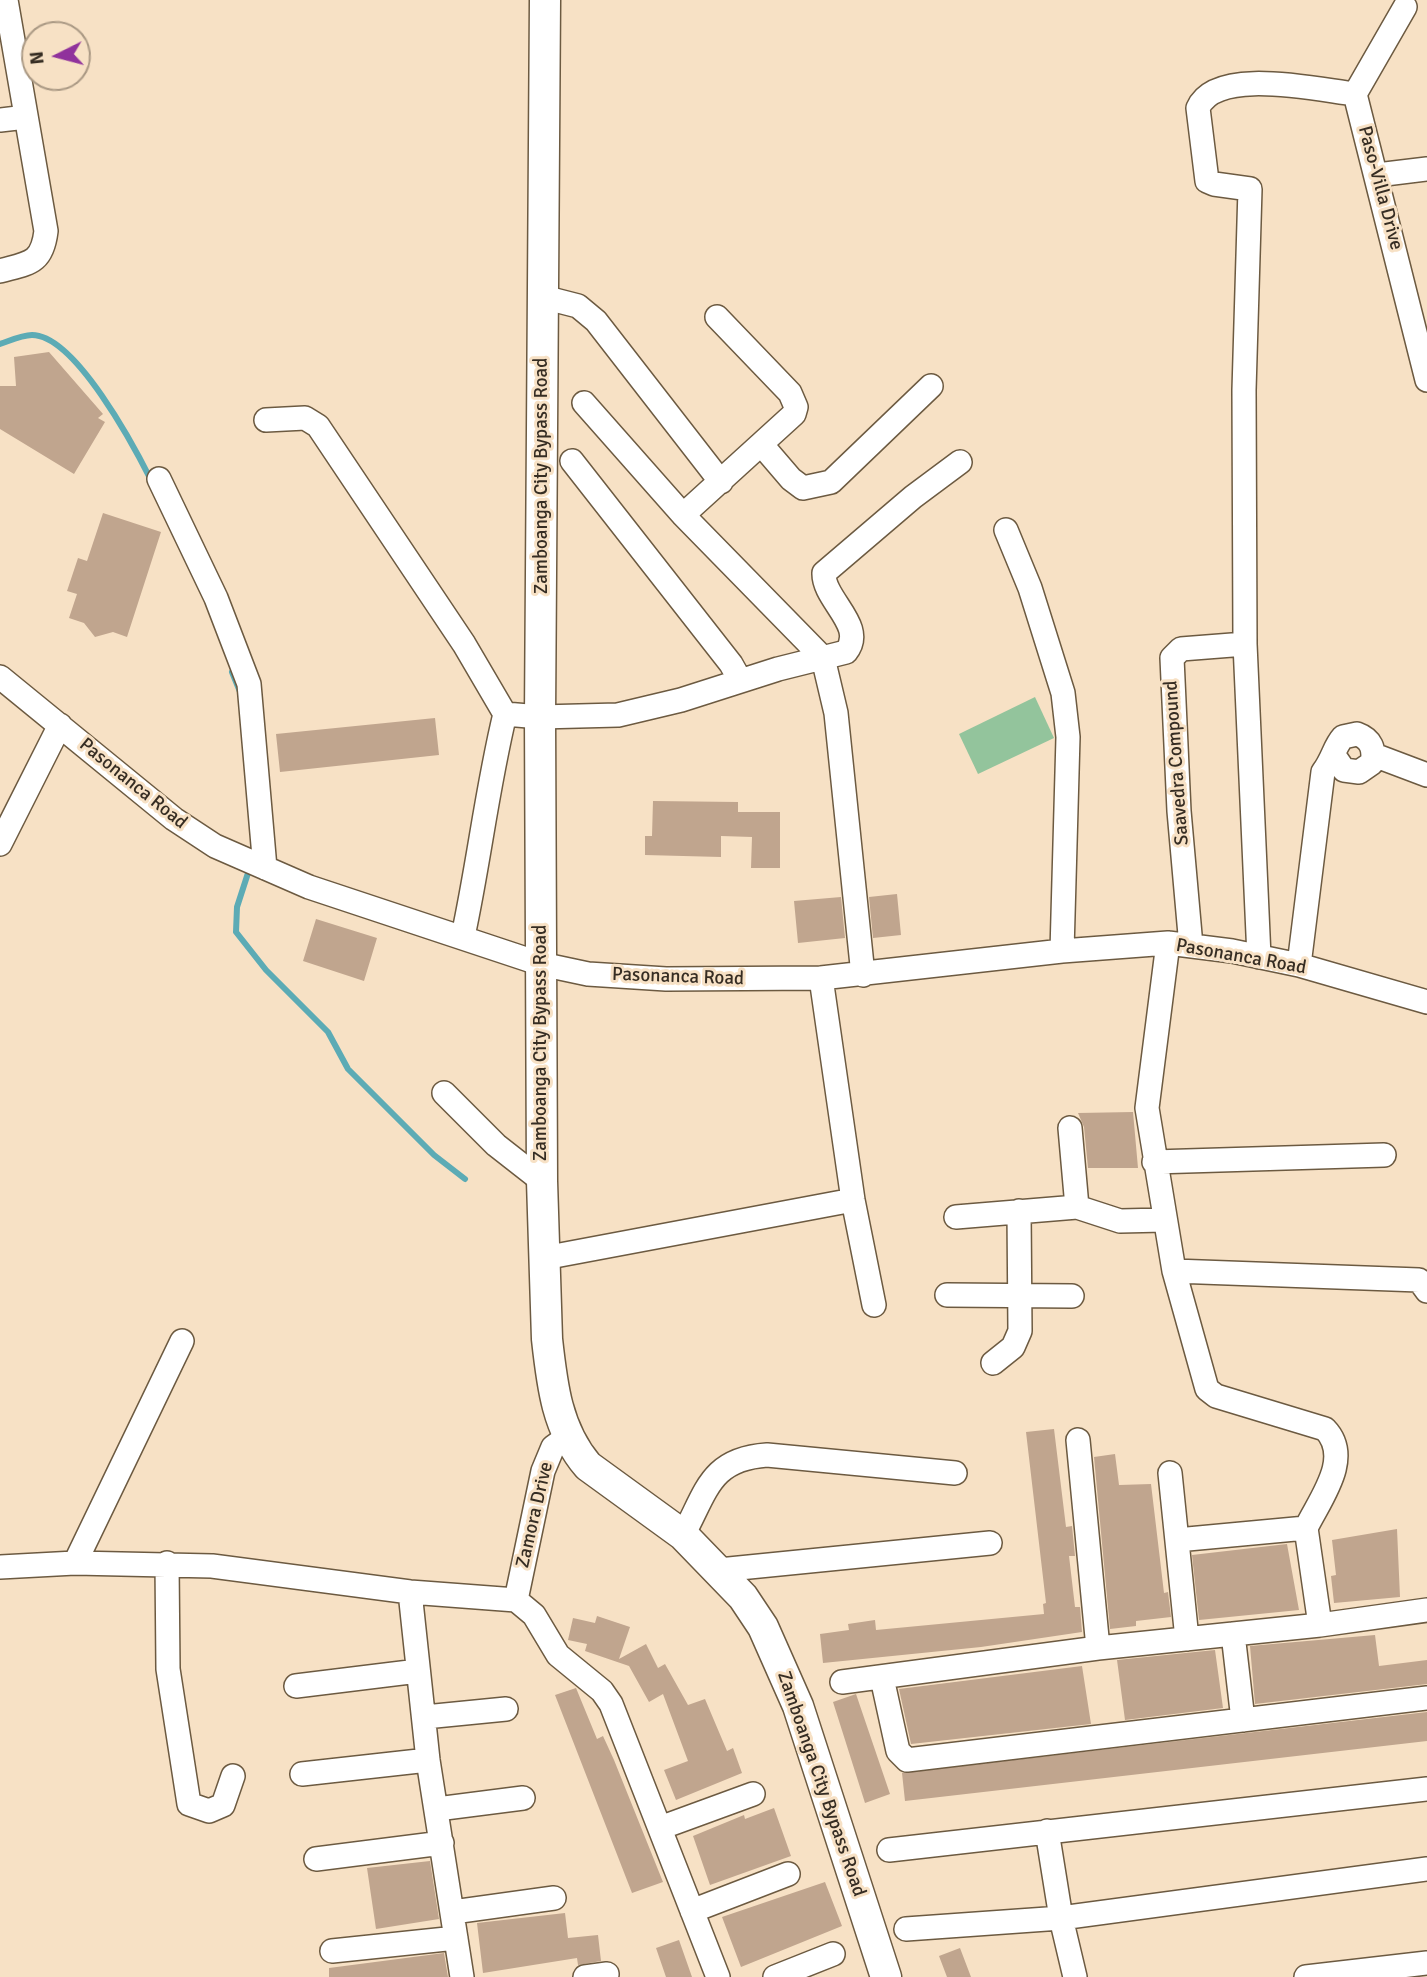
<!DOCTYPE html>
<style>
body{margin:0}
#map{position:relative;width:1427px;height:1977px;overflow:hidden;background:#f7e1c5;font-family:Signika,sans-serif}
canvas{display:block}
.north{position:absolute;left:21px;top:21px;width:70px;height:70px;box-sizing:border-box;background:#f7e1c5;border:2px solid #aa9984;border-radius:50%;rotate:264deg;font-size:19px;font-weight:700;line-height:28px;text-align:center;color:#362d23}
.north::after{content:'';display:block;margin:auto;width:24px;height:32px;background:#90329c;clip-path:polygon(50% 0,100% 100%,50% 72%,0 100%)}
</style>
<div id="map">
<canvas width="1427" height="1977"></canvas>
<div class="north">N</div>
</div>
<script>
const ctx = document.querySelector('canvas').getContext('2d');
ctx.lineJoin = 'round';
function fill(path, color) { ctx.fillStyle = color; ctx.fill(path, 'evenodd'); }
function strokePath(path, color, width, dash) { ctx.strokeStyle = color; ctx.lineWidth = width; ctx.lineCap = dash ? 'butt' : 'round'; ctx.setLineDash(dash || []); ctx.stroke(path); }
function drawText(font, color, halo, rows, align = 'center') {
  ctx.font = font + ' Signika,sans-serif'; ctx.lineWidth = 6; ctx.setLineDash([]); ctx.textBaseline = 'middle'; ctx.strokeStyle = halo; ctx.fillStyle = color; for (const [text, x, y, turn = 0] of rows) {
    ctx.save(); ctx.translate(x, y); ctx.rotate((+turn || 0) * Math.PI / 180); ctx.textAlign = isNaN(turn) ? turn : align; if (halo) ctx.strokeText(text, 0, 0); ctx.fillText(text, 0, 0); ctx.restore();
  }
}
const green = new Path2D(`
 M1035,697l19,41 -76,36 -19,-40z`);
const stream = new Path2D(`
 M0,344c9,-3 22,-9 32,-9 43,0 102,111 120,147
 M232,672l9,22
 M249,870l-12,37 -1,25 30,38 62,62 20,37 86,86 31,24`);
const building = new Path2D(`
 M49,352l54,62 -5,4 7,4 -31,52 -74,-45v-43h16l-2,-29z
 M103,513l58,19 -34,105 -14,-5 -18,5 -11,-14 -15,-5 8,-24 -10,-3 11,-33 9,3z
 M435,718l4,37 -159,17 -4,-38z
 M653,801l85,1v10h42v56h-29l1,-31 -31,-1v21l-76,-2v-19h7z
 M897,894l4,41 -28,3 -4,-41z
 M841,897l4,41 -47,5 -4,-42z
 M316,919l61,19 -13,43 -61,-20z
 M1133,1112l5,56h-50l-4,-41 -6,-14z
 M1054,1429l12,98 6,-1 3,30h-6l6,51h5l2,25 -101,15 -158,16 -3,-29 29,-4 -1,-6 27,-4 1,10 168,-16 -1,-10 3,-1 -20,-171z
 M1115,1454l4,31 32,-1 13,109 4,-1 3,25 -35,4v5l-26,3 -16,-172z
 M1397,1529l3,68 -66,6 -3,-27 5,-1 -4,-35z
 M1287,1544l12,66 -100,10 -7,-65z
 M597,1616l33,11 -11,32 27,-15 12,24 7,-4 23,41 17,-6 22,52 6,-3 9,25 -66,27 -12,-30 24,-9 -25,-67 -14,8 -20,-36 -44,-15 2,-7 -19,-4 5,-22 22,5z
 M1375,1635l4,31 48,-6v24l-172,20 -5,-58z
 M1215,1650l8,58 -98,12 -8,-60z
 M1082,1666l9,58 -180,20 -12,-55z
 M576,1688l21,51 6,-3 11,24 49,122 -31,11 -77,-198z
 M856,1694l34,100 -25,9 -32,-101z
 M1427,1712v29l-522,60 -3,-28z
 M774,1808l17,48 -81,29 -17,-49 51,-21 1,4z
 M430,1861l9,58 -63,10 -9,-61z
 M825,1882l17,44 -101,41 -19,-50z
 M565,1913l3,25 30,-3 3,26 -23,4 -1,-7 -94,15 -6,-50z
 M679,1940l13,37h-26l-10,-29z
 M960,1948l11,29h-24l-8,-21z
 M444,1953l4,24h-119v-9z`);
const minor = new Path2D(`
 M1405,7l-50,87 72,286
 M0,120l26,-3
 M1377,175l50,-6
 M0,271c29,-8 42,-7 46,-40l-40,-231
 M543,297l35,9 18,15 125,161
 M584,403l99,112 140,143 13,55 27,262
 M266,420l39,-2 13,8 146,218 41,70c-18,74 -26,148 -42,222
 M761,444l30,35 12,9 28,-6 100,-96
 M572,461l159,203 9,16
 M159,479l57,119 33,86 16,184
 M683,515l111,-101 2,-7 -6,-14 -73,-76
 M1006,530l24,58 33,105 5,44 -6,214
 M0,677l174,142 41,27 94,41 232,77 47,10 78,5 155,-1 241,-27 106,-8 64,8 67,14 128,37
 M505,714l35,3 78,-2 63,-15 97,-31 68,-17c21,-26 -23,-52 -22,-79l89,-76 47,-35
 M1374,755l53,20
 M0,844l60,-119
 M1168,943l-21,165 27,163 33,118 9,7 109,33c28,29 -5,70 -19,99
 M1191,946l-12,-135 -7,-153 9,-9 64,-5
 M1259,957l-14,-313 -1,-254 6,-201 -36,-5 -7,-3 -9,-73c18,-42 120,-18 157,-14
 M1299,965l24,-193c10,-13 11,-25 20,-35l14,-3c14,5 18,15 15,29l-13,9 -15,-2 -9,-13
 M821,978l32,222 21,105
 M444,1093l52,52 46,36
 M1070,1128l7,79
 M1154,1162l230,-7
 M956,1217l121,-10 43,14 44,-1
 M544,1258l309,-58
 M1174,1271l245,9 8,11
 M947,1295l125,1
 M993,1363l20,-16 7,-16 -1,-120
 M1078,1440l20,208
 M1170,1473l17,166
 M683,1535c24,-44 27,-76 84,-80l188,18
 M1177,1540l129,-12 14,97
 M75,1563l107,-222
 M167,1563l1,106 21,135 20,7 14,-6 10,-29
 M0,1567l75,-4 137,3 198,26 106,8 18,15 24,40 44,36 9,13 107,273
 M719,1570l271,-27
 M410,1592l18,168 34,217
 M516,1600l27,-129 10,-24 14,-10
 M1233,1634l10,86
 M882,1678l16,73 9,9 520,-62
 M842,1682l256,-34 222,-23 107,-15
 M296,1686l122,-15
 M425,1717l81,-8
 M302,1774l126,-14
 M437,1809l86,-11
 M660,1828l93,-34
 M1047,1831l14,87 14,59
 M889,1850l538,-61
 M316,1859l126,-16
 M692,1911l96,-37
 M453,1912l101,-14
 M906,1929l155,-11 366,-49
 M332,1951l124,-13
 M585,1977l22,-3
 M775,1977l58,-23
 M1306,1977l121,-14`);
const major = new Path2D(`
 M545,0l-5,717 2,464 5,158c5,46 10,91 41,127l95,69 60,62 20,30 35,79 88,271`);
const streetNames = [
 ["Paso-Villa Drive",1380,188,75],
 ["Zamboanga City Bypass Road",542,476,-90],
 ["Saavedra Compound",1177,763,-94],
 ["Pasonanca Road",133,784,39],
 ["Pasonanca Road",1241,957,10],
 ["Pasonanca Road",678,977,2],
 ["Zamboanga City Bypass Road",541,1043,-90],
 ["Zamora Drive",535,1515,-77],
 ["Zamboanga City Bypass Road",821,1784,71]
];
fill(green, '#93c49c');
strokePath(stream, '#5cabb5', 6);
fill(building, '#c0a58e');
strokePath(minor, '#6c5a41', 26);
strokePath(major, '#6c5a41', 33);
strokePath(minor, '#fff', 23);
strokePath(major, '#fff', 30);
drawText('19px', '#362d23', '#f7e1c5', streetNames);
</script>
